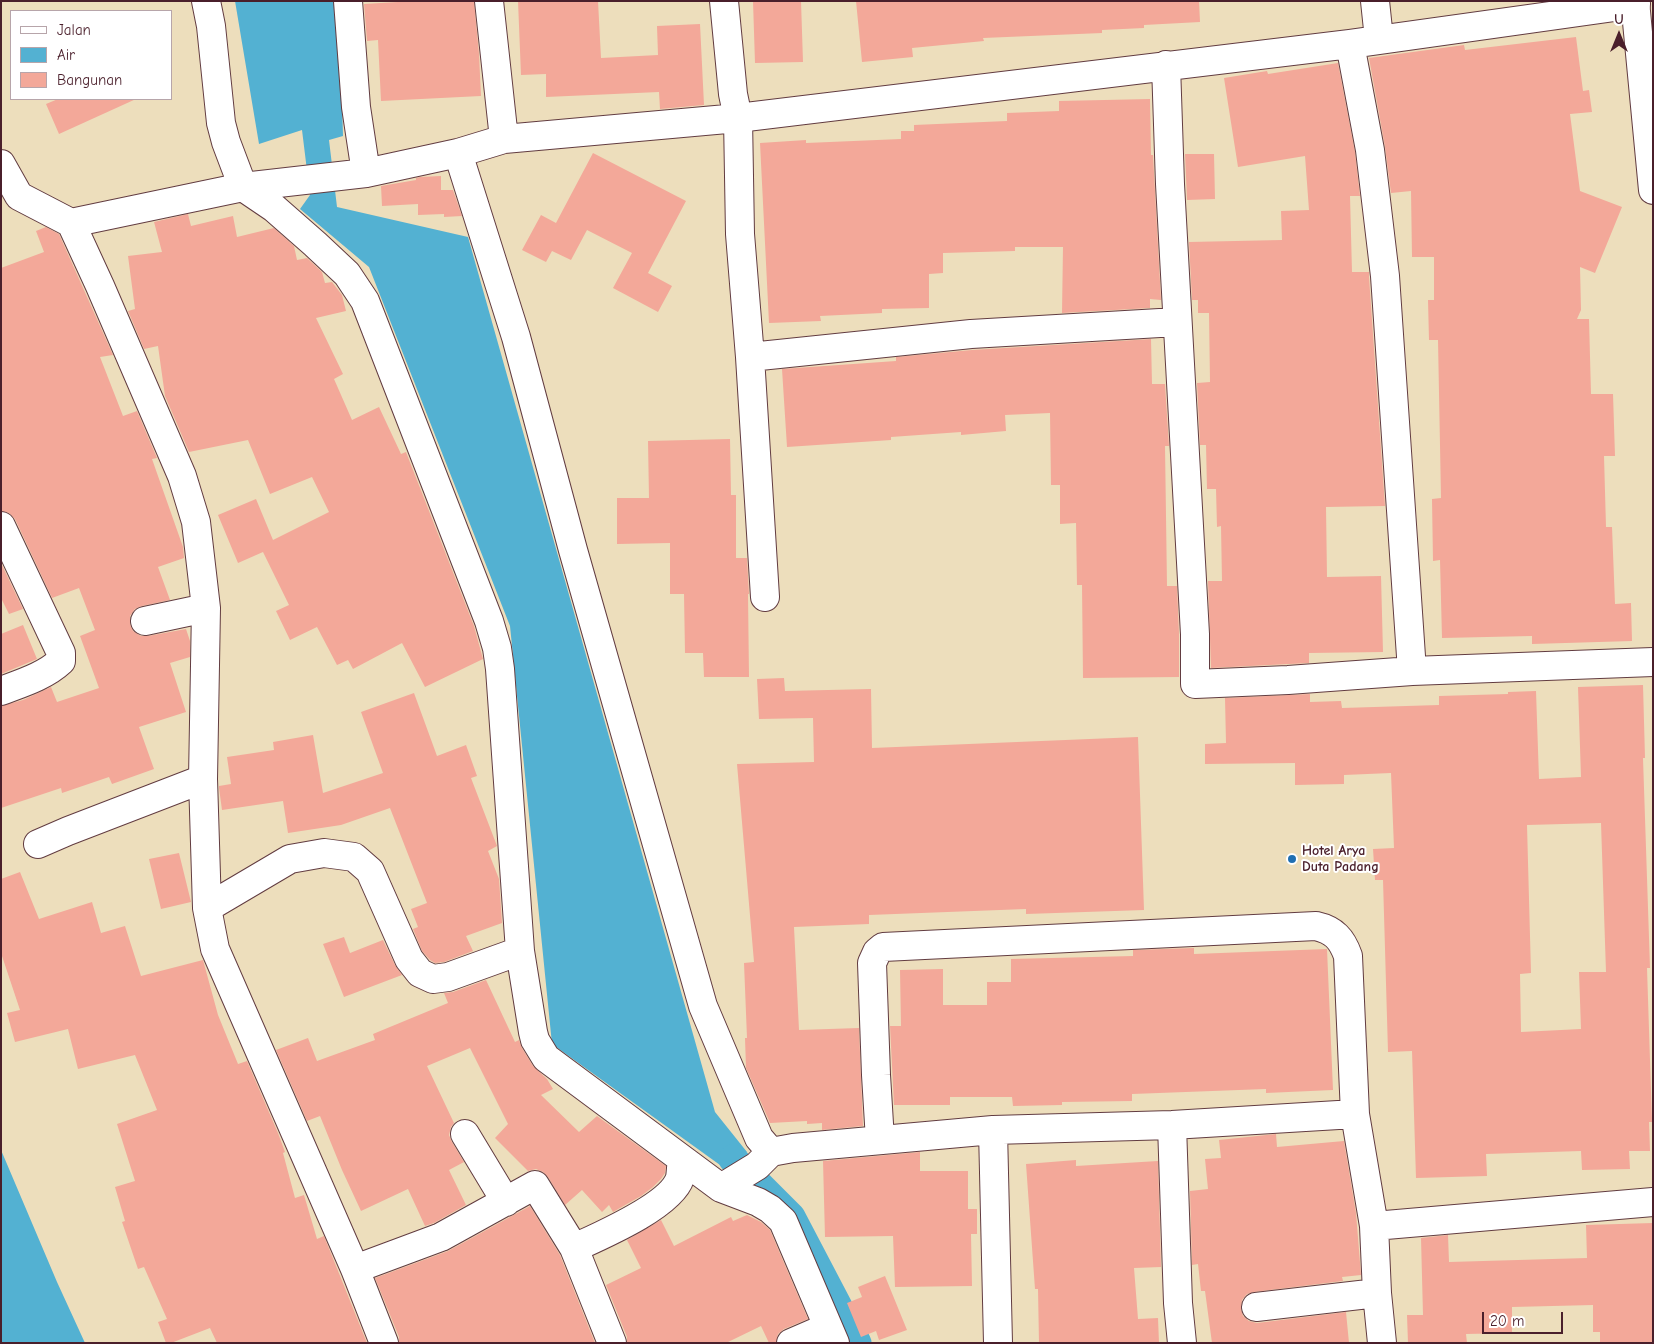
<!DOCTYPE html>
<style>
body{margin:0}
#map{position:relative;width:1654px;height:1344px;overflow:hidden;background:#eddebc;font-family:"Comic Neue",sans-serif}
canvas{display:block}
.frame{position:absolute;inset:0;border:2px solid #4a1f2b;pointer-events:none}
.legend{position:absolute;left:10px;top:10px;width:162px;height:90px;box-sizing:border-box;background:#fff;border:1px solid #b7a5aa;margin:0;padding:6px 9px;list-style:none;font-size:15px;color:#4a1f2b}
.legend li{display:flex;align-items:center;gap:10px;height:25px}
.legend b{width:25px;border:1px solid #b7a5aa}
.north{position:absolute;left:1594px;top:10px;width:50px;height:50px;-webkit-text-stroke:4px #fff;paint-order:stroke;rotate:0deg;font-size:14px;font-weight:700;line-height:20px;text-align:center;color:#4a1f2b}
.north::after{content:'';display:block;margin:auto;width:18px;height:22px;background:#4a1f2b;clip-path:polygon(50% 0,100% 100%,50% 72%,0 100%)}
.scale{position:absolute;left:1482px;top:1312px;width:81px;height:22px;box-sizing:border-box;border:2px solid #4a1f2b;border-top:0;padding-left:6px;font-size:15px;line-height:18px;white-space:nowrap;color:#4a1f2b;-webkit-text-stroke:4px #fff;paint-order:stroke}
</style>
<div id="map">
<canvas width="1654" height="1344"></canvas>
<div class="frame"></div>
<ul class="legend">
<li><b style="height:6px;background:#fff"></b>Jalan</li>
<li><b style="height:14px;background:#53b1d2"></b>Air</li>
<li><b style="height:14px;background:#f3a899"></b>Bangunan</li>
</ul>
<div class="north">U</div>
<div class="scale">20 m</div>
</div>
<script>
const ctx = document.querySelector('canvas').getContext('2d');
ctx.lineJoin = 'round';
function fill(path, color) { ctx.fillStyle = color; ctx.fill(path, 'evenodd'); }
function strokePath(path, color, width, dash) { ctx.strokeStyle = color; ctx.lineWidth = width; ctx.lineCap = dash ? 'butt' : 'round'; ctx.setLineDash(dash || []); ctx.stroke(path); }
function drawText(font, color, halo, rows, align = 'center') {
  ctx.font = font + ' "Comic Neue",sans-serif'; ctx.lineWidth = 4; ctx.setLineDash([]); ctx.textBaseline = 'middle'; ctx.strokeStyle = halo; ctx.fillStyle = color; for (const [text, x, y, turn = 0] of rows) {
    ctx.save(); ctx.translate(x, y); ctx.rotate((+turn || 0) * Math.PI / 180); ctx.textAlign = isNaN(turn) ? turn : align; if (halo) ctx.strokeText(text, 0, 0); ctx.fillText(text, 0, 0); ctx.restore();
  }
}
const water = new Path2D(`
 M235,1h104l4,135 -14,4 8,67 131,30 247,875 32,40 -27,13 -168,-121 -42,-418 -141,-359 -69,-58 10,-14 -8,-65 -43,14z
 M1,1150l56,132 28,61h-84z`);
const canal = new Path2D(`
 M733,1159l58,58 66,126`);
const building = new Path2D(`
 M415,1h59l5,53 2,42 -100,5 -3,-61 -11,1 -3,-37z
 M518,1h80l3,57 57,-3 -1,-29 43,-2 4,81 -44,4 -1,-17 -113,5v-23l-25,1z
 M753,1h48l2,61 -48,1z
 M856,1h343l1,21 -56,3v3l-42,2v3l-119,5 1,3 -72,7 1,9 -51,5z
 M1576,37l7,54 6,-1 3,22 -22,2 10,77 42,16 -27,66 -15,-6 1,43 -4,9h12l2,75h22l2,62h-11l2,71h6l3,77 16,-1 1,38 -100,3v-8l-90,2 -2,-78 -7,1 -1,-62 9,-1 -3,-158h-9l-1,-40h6v-43h-22l-1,-66 -20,2 -6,-46 -16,-89 95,-13 1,5z
 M1338,63l17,89 5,44h-10l2,76h17v5l16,229 -59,1 1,70 54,-1 2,76 -74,1v10l-98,5 -3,-87h14l-1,-55 -4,1 -1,-38h-9l-1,-44h-6l-3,-62 13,-1 -1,-69h-11v-13h-6l-3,-58 93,-2 -1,-29 28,-1 -4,-54 -67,11 -14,-89 43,-7 1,3z
 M58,99h78l-77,35 -13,-30z
 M1150,99l1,56h2l8,145 -11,-1v9l-88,5 1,-66h-48v4l-72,2v20l-14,1v34l-47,1v4l-62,3 1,5 -52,2 -9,-180 46,-3v3l95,-4v-8h13v-6l93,-4v-8l52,-2v-10z
 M593,153l93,48 -38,72 24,13 -14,26 -45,-24 19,-35 -45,-23 -16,30 -19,-9 -6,11 -24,-12 19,-35 15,8z
 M1185,154h29l1,45 -28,1z
 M441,176v14h12l9,26 -18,1v-3l-26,1v-11l-36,2 -1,-20 35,-6v-2l4,-1z
 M188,214l3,12 42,-10 4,21 37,-9 20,18 3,14 10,-2 15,14 3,11 7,-1 10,13 4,16 -30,7 27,56 -9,5 18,41 27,-13 22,47 5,-2 68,174 9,33 -58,28 -23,-44 -49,26 -5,-9 -11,5 -20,-38 -27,13 -14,-29 13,-6 -26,-53 -25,11 -20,-48 38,-16 17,41 56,-28 -17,-35 -42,17 -22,-54 -59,12 -24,-56 -7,-50 -14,3 -16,-38 7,-2 -7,-53 34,-4 -8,-30z
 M46,227l13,7 54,121 -13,2 23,59 14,-5 20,47 -5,1 31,88 1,11 -26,9 12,33 -28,6 -7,3 -5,7v8l3,7 8,5h7l38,-7 4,12v16l-20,6 16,49 -47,15 15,42 -42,15 -3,-7 -47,16 -1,-5 -60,20v-102l22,-6 28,-13 6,15 42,-14 -19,-52 15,-6 -16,-42 -27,10 -37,-79 -6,-6 -8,-2v-243l43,-16 -8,-21z
 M1151,339l1,45h13l4,62h-4l2,140h10l2,48v43l-96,1 -1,-93h-5l-1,-62 -16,1v-39h-9l-1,-72 -45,2 1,16 -45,4v-3l-70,5v3l-104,7 -5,-78 114,-8v-4l76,-7z
 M730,439l1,56h5v63h11l2,36h-1l1,83h-45l-1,-24h-18l-1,-59h-14v-51l-53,1v-46h32l-1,-57z
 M1,563l22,46 -14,5 -8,-16z
 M23,625l14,34 -36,15v-40z
 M784,678l1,13 86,-2 1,59 266,-11 6,173 -118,4v-5l-157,6v9l-75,3 5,103 60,-2 4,98 -41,4v-7l-15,1v-3l-37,2 -24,-55 -1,-30h2l-3,-75 10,-1 -17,-198 77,-2 -1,-44 -54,1 -2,-40z
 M1643,685l2,73h-2l7,210h-3l5,154h-3l1,29h-21l1,18 -48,1 -1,-19 -95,3 1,22 -71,2 -4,-127 -24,1 -5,-172h-8l-2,-31 21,-1 -3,-75 -47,2v9l-49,1v-22l-90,1v-20l21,-1 -1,-45 85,-4v8l31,-1 1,7 97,-3v-9l69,-2v-2l28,-1 3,88 42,-2 -3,-90zM1601,823l5,149h-27l2,57 -60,3 -1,-58 11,-1 -4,-148z
 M414,693l23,63 29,-11 11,31 -6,2 26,68 -9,5 11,28 3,44 -36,13 7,15 -29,11 -9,1 -5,-3 -8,-9 -9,-22 5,-2 -7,-18 16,-6 -37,-95 -49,17 -53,8 -5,-32 -61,9 -3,-22v-2l12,-2 -4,-27 47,-7 -1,-8 40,-7 10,58 60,-20 -22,-61z
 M179,853l12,49 -30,7 -12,-50z
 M20,872l19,47 53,-17 9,31 24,-7 16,50 62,-16 15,55 20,49 9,-3 31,72 7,19 -2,1 12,45 9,-3 13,44 7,-3 43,107h-150l-7,-15 -39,15h-5l-8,-21 9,-3 -23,-52 -6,2 -16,-47 3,-1 -10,-34 20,-6 -18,-57 40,-14 -22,-55 -57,14 -10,-40 -53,13 -8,-29 13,-3 -19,-57v-74z
 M344,937l6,16 33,-13 12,25 7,10 -58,22 -21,-53z
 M1194,948v6l133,-5 6,141 -67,3v-4l-134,5v7l-70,1v3l-49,1 -1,-9h-62v8h-56l-4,-79h11l-1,-56 43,-1v36h44v-23h24v-23l122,-3v-6z
 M486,980l29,62 4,-2 3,8 11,18 14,13 6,10 -12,6 38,37 18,-16 69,50 -1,7 -4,6 -8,8 -12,9 -28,16 -4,-7 -7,7 -20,-22 -17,15 -17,-28 -5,-5 -7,-3 -8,2 -33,-33 13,-14 -38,-76 -43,18 27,57 -3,4 -2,8 3,7 12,20 -15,8 17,35 -32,18 -9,3 -17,-37 -47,22 -19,-41 -22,-54 -13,5 -31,-71 32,-12 9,23 58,-21 -2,-6 75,-31 -4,-10 9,-1z
 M1276,1134l1,13 67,-6 12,72 5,62 -19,2 1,4 -89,11 -7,2 -5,6 -1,9 2,7 6,5 8,2 89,-11 3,31h-137l-7,-52h-4l-3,-27 -6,1 -2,-74 18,-2 -3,-30 16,-1 -2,-18z
 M920,1152v19h48v38h9v25h-6l1,52 -77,1 -2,-51 -68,1 -2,-76z
 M1076,1160v6l82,-5 3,106 -27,1 4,51 20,-1 1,25h-120l-1,-54h-3l-9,-125z
 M530,1206l30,49 35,88h-196v-6l-24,-59 73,-27z
 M747,1215l14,7 9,8 38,89 -24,10 -6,5 -2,9h-7l-8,-17 -35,17h-99v-6l-21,-52 35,-17 -14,-28 34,-20 13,26 57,-29 2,4z
 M1653,1223v120h-53v-11h-7v-27l-81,2v26l-46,1 1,9h-59l-1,-28h16l-2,-77 27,-3 1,27 138,-4 -1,-33z
 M885,1276l22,54 -28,10 -3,-9 -15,6 -14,-34 15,-6 -4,-10z`);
const minor = new Path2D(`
 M206,1l5,25 10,97 5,19 17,45 31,21 41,36 32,30 18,27 124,320 8,27 3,21 20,282 13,81 2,8 11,18 175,130 37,14 12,7 13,12 52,122
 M348,1l8,106 10,66
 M489,1l15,138
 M724,1l9,93 5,24 2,116 10,123
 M1375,1l4,38
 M1350,44l20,106 15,126 27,395
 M1166,65l4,119 25,450v50l93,-4 124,-9 241,-9
 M458,153l58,184 57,213 130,456 56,132 12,14
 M1,164l18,32 52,27 172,-36 123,-14 92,-20 46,-14 234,-21 612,-74 286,-40
 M71,223l29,63 82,190 14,46 10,86 -3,171 4,129 8,41 140,320 29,74
 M1,526l60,127v8c-16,15 -39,22 -60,30
 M765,597l-15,-240 221,-23 206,-12
 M145,621l61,-13
 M38,844l30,-13 135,-52
 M207,908l83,-49 34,-6 30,4 16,14 39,88 11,14 13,6 15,-2 72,-26
 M1172,1125l6,178 4,40
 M993,1130l5,213
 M465,1134l41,68
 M880,1140l-4,-65 -4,-112 5,-11 6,-5 433,-21c18,4 26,13 32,30l7,158 19,112 3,67 5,50
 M721,1188l36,-22 14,-14 22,-4 200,-18 179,-5 183,-11
 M1374,1226l279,-24
 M574,1248c26,-12 97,-42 106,-70 1,-6 1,-13 2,-19
 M355,1269l86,-32 94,-52 39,63 38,95
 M1256,1307l121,-14
 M791,1343l37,-16`);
const major = new Path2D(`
 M1635,1l18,189`);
const markers = [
 [1292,859,5,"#1f6fb2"]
];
const poiNames = [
 ["Hotel Arya",1302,851],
 ["Duta Padang",1302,867]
];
fill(water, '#53b1d2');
strokePath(canal, '#53b1d2', 29);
fill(building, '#f3a899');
strokePath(minor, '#623c41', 30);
strokePath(major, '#623c41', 30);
strokePath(minor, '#fff', 28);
strokePath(major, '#fff', 28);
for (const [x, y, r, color] of markers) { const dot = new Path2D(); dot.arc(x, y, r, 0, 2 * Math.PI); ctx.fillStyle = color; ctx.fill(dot); strokePath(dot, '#fff', 2); }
drawText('bold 14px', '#4a1f2b', '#fff', poiNames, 'left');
</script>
